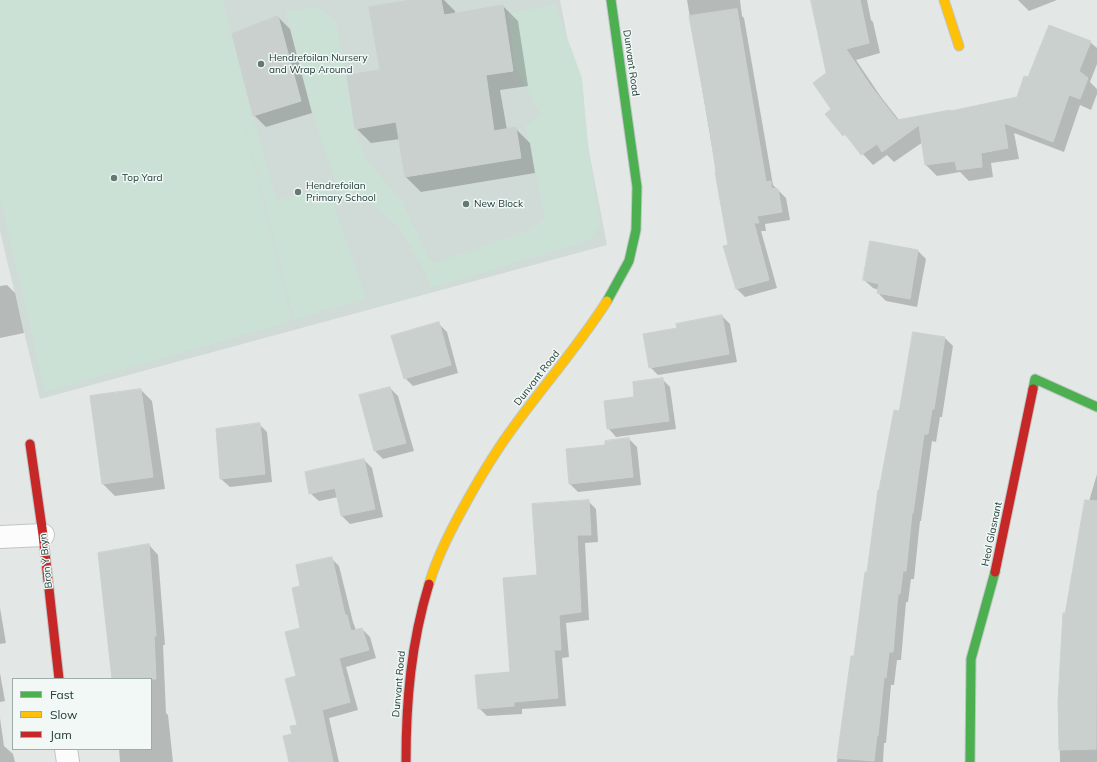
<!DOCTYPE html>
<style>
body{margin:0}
#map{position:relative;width:1097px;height:762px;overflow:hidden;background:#e3e8e7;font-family:Mulish,sans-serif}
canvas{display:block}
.legend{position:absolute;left:12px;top:678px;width:140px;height:72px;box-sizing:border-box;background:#f1f8f5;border:1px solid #9eacaa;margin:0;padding:5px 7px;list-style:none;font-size:12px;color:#213b39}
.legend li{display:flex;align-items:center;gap:8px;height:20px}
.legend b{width:20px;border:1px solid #9eacaa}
</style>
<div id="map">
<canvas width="1097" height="762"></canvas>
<ul class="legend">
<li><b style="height:5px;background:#4caf50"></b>Fast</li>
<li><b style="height:5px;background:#ffc107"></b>Slow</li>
<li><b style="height:5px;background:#c62828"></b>Jam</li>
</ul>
</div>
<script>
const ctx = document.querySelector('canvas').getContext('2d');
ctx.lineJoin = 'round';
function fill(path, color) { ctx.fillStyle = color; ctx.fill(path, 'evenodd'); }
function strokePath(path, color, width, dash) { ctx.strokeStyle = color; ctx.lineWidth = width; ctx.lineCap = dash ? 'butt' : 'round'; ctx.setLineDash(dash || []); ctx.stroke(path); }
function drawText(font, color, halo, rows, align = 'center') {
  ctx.font = font + ' Mulish,sans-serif'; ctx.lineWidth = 3; ctx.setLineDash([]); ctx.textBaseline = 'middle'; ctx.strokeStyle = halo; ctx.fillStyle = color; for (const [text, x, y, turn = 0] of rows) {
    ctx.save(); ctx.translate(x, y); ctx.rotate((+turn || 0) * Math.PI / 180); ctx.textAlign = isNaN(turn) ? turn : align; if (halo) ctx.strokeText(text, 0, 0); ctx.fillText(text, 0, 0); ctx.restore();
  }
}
const built = new Path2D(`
 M0,0h560l47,245 -567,154 -40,-168z`);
const green = new Path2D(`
 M0,0h223l30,116 24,85 51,-14 38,111 -72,22 -78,-312 76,313 -247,71 -45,-194z
 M555,4l27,74 7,76 11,70 -9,16 -159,48 -10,-22 -23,-39 -42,-36 -17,6 -32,-99 -22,-88 32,-2 18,13 19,108 11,30 35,41 31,64 93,-32 20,-14 -20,-93 16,-9 -26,-50 -7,-52z`);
const shadow = new Path2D(`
 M417,0h27l11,11v3l48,-8 15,15 10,65 -28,4 7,40 8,-2 15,15 5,30 -114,19 -15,-15 -6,-38 -29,4 -15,-15 25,-57z
 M687,0h53l2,16 2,2 29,167 13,13 4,22 -25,4 1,7h-5l16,57 -32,9 -9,-9z
 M812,0h55l4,20 2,2 7,31 -24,7 25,37 18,23 52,-8 67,-14 10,-20 62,-36 7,6v16l-7,18 7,7v5l-6,16 -11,-5 -16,47 -50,-19 5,26 -28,4 2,14 -24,4 -9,-9 -23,4 -11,-11 -3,-23 -29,20 -7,-7 -14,10 -47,-51 7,-5 -5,-35z
 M1018,0h39l-28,11z
 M278,17l12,12 22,84 -46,14 -12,-12z
 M918,251l8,8 -9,48 -31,-6 -8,-8 1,-3 -6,-2 -9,-8z
 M7,285l8,8 9,40 -24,5v-52z
 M722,316l8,8 7,38 -79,13 -8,-8 28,-38z
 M438,323l9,9 11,41 -45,13 -8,-8z
 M945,338l8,8 -11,71h-2l-4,25 -4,-1 -11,80h-1l-6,58h-3l-3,23h-2l-5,58h-4l-3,25h-3l-5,58h-2l-1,19h-46l15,-105h3l13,-84 31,-161z
 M662,379l8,8 6,42 -60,8 -8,-9 28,-30z
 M390,388l8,8 16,55 -31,8 -8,-8 -15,-55z
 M141,390l11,11 13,88 -50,7 -12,-12 -12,-88z
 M259,424l8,8 5,50 -42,5 -9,-8z
 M629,439l8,8 4,38 -63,7 -8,-8 -3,-34 39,-4z
 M364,460l8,8 11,49 -33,7 -8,-8 -4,-19 -19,4 -9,-8z
 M1097,474v288h-37l-1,-61 7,-87 16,-89z
 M588,501l8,8 2,33 -13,1 4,77 -23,3 3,34 -7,1 4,48 -44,3v5l-35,2 -8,-8 32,-35 27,-97z
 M149,545l9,10 7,90h-2l3,68 2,2 5,47h-53l-1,-13h32v-70h-38z
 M331,558l8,8 14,56 3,8 6,-1 8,8 6,21 -30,9 12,43 -29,8 10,44h-49l3,-27 6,-10 -1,-49 4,-48v-42z
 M0,608l6,35 -6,1z
 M0,673l5,28 -5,1z
 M0,718l4,28 9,8 2,8h-15z`);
const building = new Path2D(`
 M411,0h30l3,15 59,-10 10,66 -27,4 8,56 22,-4 5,31 -116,19 -9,-55 -41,7 -8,-54 33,-5 -11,-63z
 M811,0h49l9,43 -23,6 24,36 27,35 53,-10 1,1 66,-14 7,-21 4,1 21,-52 42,16 -12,30 9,7 -8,21 -11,-4 -16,47 -49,-19 4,25 -27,5 1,14 -25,3 -2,-9 -30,4 -6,-40 -37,27 -5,-8 -16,11 -16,-21 -2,2 -18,-22 6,-5 -18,-26 13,-10z
 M737,9l29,173 5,-1v7l7,1 4,23 -25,4 2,7h-5l15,57 -33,9 -13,-43 5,-1 -13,-73h1l-6,-42 -21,-114z
 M278,16l23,85 -48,15 -21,-82z
 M870,241l48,9 -8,49 -33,-6 2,-9 -16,-4z
 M722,315l7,39 -80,14 -6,-34 34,-6 -1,-4z
 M439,322l12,43 -47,14 -13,-43z
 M913,332l32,5 -11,72h-2l-4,25h-4l-11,79h-1l-6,58h-3l-3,23h-2l-5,58h-4l-3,26 -2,-1 -6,59 -1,-1 -3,26 -37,-3 14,-102h3l11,-84h2l11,-82h1l15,-80 5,1z
 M663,378l6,43 -62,8 -3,-28 30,-4 -1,-15z
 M390,387l16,56 -32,8 -15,-56z
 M141,389l12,88 -51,7 -12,-88z
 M260,423l5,51 -45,5 -4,-50z
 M629,438l4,39 -64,7 -3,-35 39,-4v-4z
 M364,459l11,50 -34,7 -6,-28 -26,6 -4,-22z
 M589,500l2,35h-14l4,77 -22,3 2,35h-7l4,48 -44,4v4l-36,3 -3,-34 35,-3 -7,-94 34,-3 -5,-71z
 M1085,500l12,1 -1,248 -37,1 -1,-49 5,-88h2z
 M149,544l7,92h-2l2,43h-44l-14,-126z
 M332,557l13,58h2l4,16 11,-3 7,22 -30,8 11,44 -28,8 11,52h-44l-6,-26 9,-2 -2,-8 7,-1 -12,-46 11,-3 -11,-44 15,-4 -8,-40 8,-2 -4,-21z`);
const street = new Path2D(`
 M0,537l43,-2
 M66,749l2,13`);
const fast = new Path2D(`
 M607,301l22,-40 7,-31 1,-43 -26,-187
 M1033,389l2,-10 62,28
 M970,762l1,-103 24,-87`);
const slow = new Path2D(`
 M944,0l15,46
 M429,584c9,-30 24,-58 39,-85 14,-25 29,-50 47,-74 30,-41 64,-80 92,-124`);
const jam = new Path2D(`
 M30,444l13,91 16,144
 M995,572l38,-183
 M406,762c0,-61 5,-119 23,-178`);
const markers = [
 [261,64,4,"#657876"],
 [114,178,4,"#657876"],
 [298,192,4,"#657876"],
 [466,204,4,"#657876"]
];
const poiNames = [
 ["Hendrefoilan Nursery",269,58],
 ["and Wrap Around",269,70],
 ["Top Yard",122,178],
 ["Hendrefoilan",306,186],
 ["Primary School",306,198],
 ["New Block",474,204]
];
const streetNames = [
 ["Dunvant Road",631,63,82],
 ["Dunvant Road",537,378,-52],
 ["Heol Glasnant",992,534,-78],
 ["Bron Y Bryn",46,561,-96],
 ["Dunvant Road",399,684,-85]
];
fill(built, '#d0dad7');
fill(green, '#cce1d6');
fill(shadow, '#0003');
fill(building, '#cad0ce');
strokePath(building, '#ccd1d0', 1);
strokePath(street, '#c0c5c4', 24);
strokePath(fast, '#bfc6c4', 11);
strokePath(slow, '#bfc6c4', 11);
strokePath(jam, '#bfc6c4', 11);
strokePath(street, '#fbfcfb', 22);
strokePath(fast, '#4caf50', 9);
strokePath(slow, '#ffc107', 9);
strokePath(jam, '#c62828', 9);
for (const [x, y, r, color] of markers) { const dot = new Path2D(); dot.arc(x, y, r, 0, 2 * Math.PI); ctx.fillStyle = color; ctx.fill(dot); strokePath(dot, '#f1f8f5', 1.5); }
drawText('10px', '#213b39', '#f1f8f5', poiNames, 'left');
drawText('10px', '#213b39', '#f1f8f5', streetNames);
</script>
